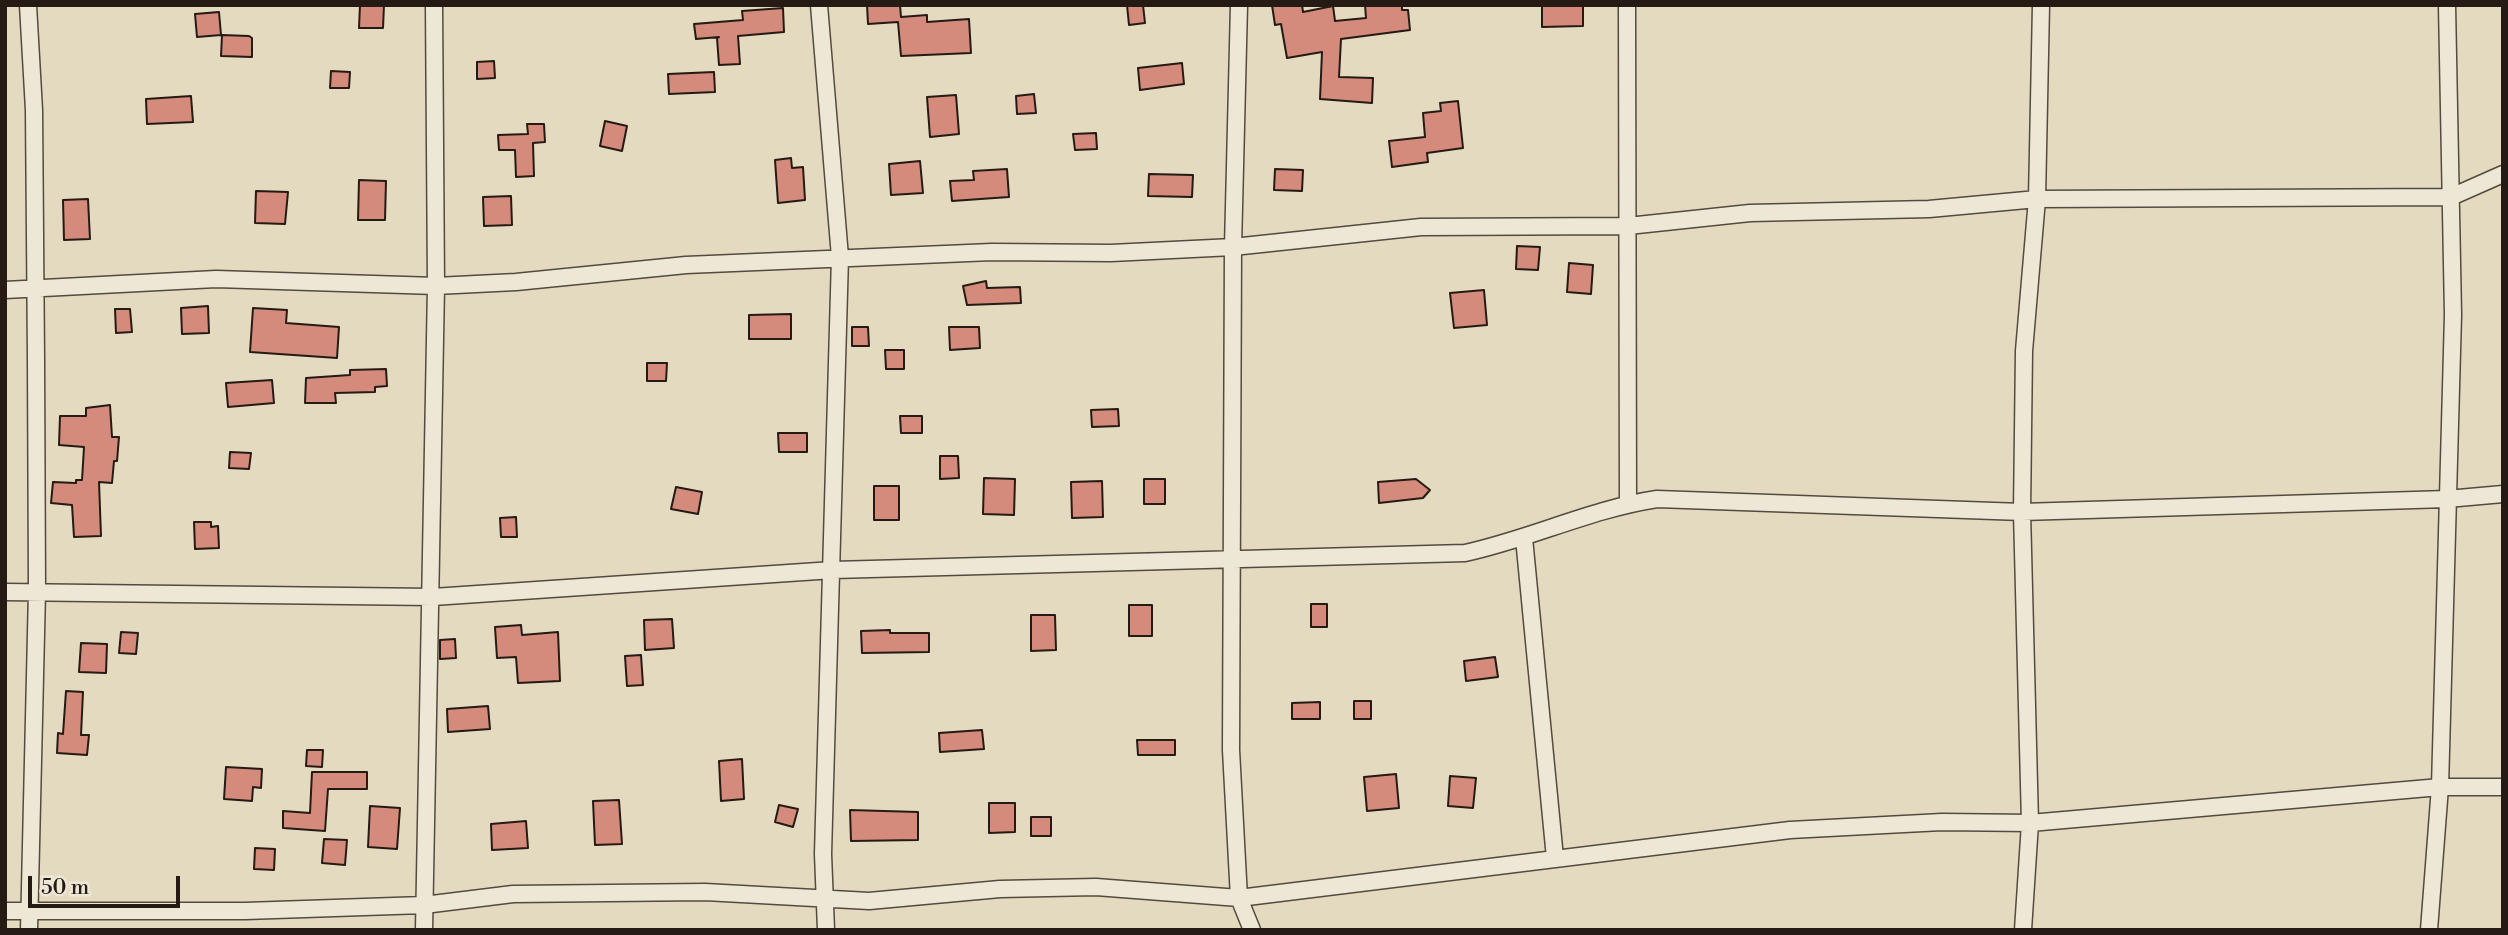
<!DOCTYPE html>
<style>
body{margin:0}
#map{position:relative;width:2508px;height:935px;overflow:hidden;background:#e3dac0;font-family:"Libre Bodoni",serif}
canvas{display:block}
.frame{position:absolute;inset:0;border:7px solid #251a14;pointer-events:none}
.scale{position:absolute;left:28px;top:876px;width:152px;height:32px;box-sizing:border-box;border:4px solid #251a14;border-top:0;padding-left:9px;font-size:21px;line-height:24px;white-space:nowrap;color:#251a14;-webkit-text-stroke:5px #ede7d6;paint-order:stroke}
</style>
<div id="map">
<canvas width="2508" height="935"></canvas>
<div class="frame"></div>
<div class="scale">50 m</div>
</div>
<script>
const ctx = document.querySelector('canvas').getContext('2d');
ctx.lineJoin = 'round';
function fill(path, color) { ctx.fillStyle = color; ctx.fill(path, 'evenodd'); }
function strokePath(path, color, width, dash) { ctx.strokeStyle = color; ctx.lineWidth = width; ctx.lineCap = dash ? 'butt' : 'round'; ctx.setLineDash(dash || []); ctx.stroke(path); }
const building = new Path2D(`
 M360,5h24l-1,23h-24z
 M867,5h33l1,12 26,-2v7l42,-3 2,34 -70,3 -3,-34 -30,2z
 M1127,5h16l2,18 -16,2z
 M1272,5h30l1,7 30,-6 2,15 31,-3 -1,-13h37v5h6l2,20 -69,9 -2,38 34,1 -1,25 -52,-4 2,-47 -35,6 -6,-34 -6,1z
 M1542,5h41v21l-41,1z
 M783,8l1,24 -46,4 2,28 -21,1 -2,-27 2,-1 -23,2 -2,-15 49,-4 -1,-9z
 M219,12l2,23 -24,2 -2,-23z
 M222,35l27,1 3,2v19l-31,-1z
 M494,61l1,17 -18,1v-17z
 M1182,63l2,21 -44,6 -2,-22z
 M331,71l19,1 -1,16h-19z
 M714,72l1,20 -46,2 -1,-20z
 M1034,94l2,19 -19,1 -1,-18z
 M956,95l3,39 -29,3 -3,-40z
 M191,96l2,26 -46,2 -1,-25z
 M1458,101l5,47 -36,5 1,9 -36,5 -3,-26 36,-4 -2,-24 18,-2 -1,-8z
 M605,121l22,5 -5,25 -22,-5z
 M527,124h17l1,18 -12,1 1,33 -18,1 -1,-27h-16l-1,-15 30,-1z
 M1096,133l1,16 -22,1 -2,-16z
 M791,158l1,10 11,-1 2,33 -27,3 -3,-43z
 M920,161l3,32 -32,2 -2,-31z
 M1007,169l2,28 -57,4 -2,-20 24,-1 -1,-9z
 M1275,169l28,1 -1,21 -28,-1z
 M1149,174l44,1 -1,22 -44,-1z
 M359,180l27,1 -1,39h-27z
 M256,191l32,1 -3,32 -30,-1z
 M511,196l1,29 -28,1 -1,-29z
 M88,199l2,40 -26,1 -1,-40z
 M1517,246l23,1 -2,23 -22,-1z
 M1569,263l24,2 -2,29 -24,-2z
 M986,281l1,7 33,-1 1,16 -54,2 -4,-19z
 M1484,290l3,35 -33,3 -4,-35z
 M208,306l1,27 -27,1 -1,-26z
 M253,308l34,2 -1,13 53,4 -2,31 -87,-6z
 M115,309h15l2,23 -16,1z
 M791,314v25h-42v-24z
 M852,327h16l1,19h-17z
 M949,327h30l1,21 -30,2z
 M885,350h19v19h-18z
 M647,363h20l-1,18h-19z
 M386,369l1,17 -12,1v5l-40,1 1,10h-31l1,-25 44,-3v-5z
 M272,380l2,23 -46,4 -2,-24z
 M110,405l2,32h7l-2,24h-3l-2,22 -13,-1 2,54 -27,1 -2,-32 -21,-2 2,-21 23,1v-3h6l2,-33 -25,-2 1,-29h26v-8z
 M1118,409l1,17 -27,1 -1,-17z
 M900,416h22v17h-21z
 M778,433h29v19h-28z
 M230,452l21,1 -2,16 -20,-1z
 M940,456h18l1,22 -19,1z
 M984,478l31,1 -1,36 -31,-1z
 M1144,479h21v25h-21z
 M1416,479l14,11 -7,8 -44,5 -1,-21z
 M1102,481l1,36 -31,1 -1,-36z
 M874,486h25v34h-25z
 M676,487l26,5 -4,22 -27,-5z
 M516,517l1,20h-16l-1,-19z
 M194,522h17v5l7,-1 1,22 -24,1z
 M1311,604h16v23h-16z
 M1129,605h23v31h-23z
 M1031,615h24l1,35 -25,1z
 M672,619l2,29 -29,2 -1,-30z
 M521,625l1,10 36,-3 2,49 -42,2 -2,-26 -19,1 -2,-31z
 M890,630v3h39v19l-67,1 -1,-22z
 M121,632l17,1 -2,21 -17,-1z
 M455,639l1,19 -16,1v-19z
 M81,643l26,1 -1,29 -27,-1z
 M641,655l2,30 -16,1 -2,-30z
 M1495,657l3,20 -32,4 -2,-20z
 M66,691l17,1 -2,43h8l-2,20 -30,-2 1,-20 5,1z
 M1354,701h17v18h-17z
 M1320,702v17h-28v-16z
 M488,706l2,23 -42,3 -1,-23z
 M982,730l2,19 -44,3 -1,-19z
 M1137,740h38v15h-37z
 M307,750h16l-1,17 -16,-1z
 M742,759l2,40 -23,2 -2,-40z
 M226,767l36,2 -1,19 -8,-1 -1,14 -28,-2z
 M312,772h55v17h-39l-3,42 -42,-3v-17l27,2z
 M1396,774l3,34 -32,3 -3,-34z
 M1450,776l26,2 -3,30 -25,-2z
 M619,800l3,44 -27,1 -2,-44z
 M989,803h26v29l-26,1z
 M779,805l19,4 -5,18 -18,-5z
 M370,806l30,2 -3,41 -29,-2z
 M850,810l68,2v28l-67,1z
 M1031,817h20v19h-20z
 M526,821l2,27 -36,2 -1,-26z
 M324,839l23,1 -2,25 -23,-2z
 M255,848l20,1 -1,21 -20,-1z`);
const minor = new Path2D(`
 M28,5l6,105 2,250 1,231 -8,339
 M819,5l21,252 -17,597 3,76
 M1239,5l-6,242 -2,503 8,148 13,32
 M1627,5l1,499
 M5,290l211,-11 220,7 80,-4 170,-17 306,-13 119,1 122,-6 188,-20 207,-1 122,-13 179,-4 108,-10 414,-2 52,-23
 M1524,538l31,320
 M5,592l428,5 400,-27 632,-17c65,-14 126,-44 192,-54l365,13 425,-13 56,-5
 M5,911h240l179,-6 89,-11 192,-2 164,9 131,-12 96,-2 143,11 551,-68 152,-8 88,1 410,-36h63
 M424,930l12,-644 -2,-281
 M2023,930l7,-107 -8,-311 2,-161 13,-152 4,-194
 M2429,930l11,-143 13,-472 -6,-310`);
fill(building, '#d48b7b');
strokePath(building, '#251a14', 2);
strokePath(minor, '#544a3f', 19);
strokePath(minor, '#ede7d6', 16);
</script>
